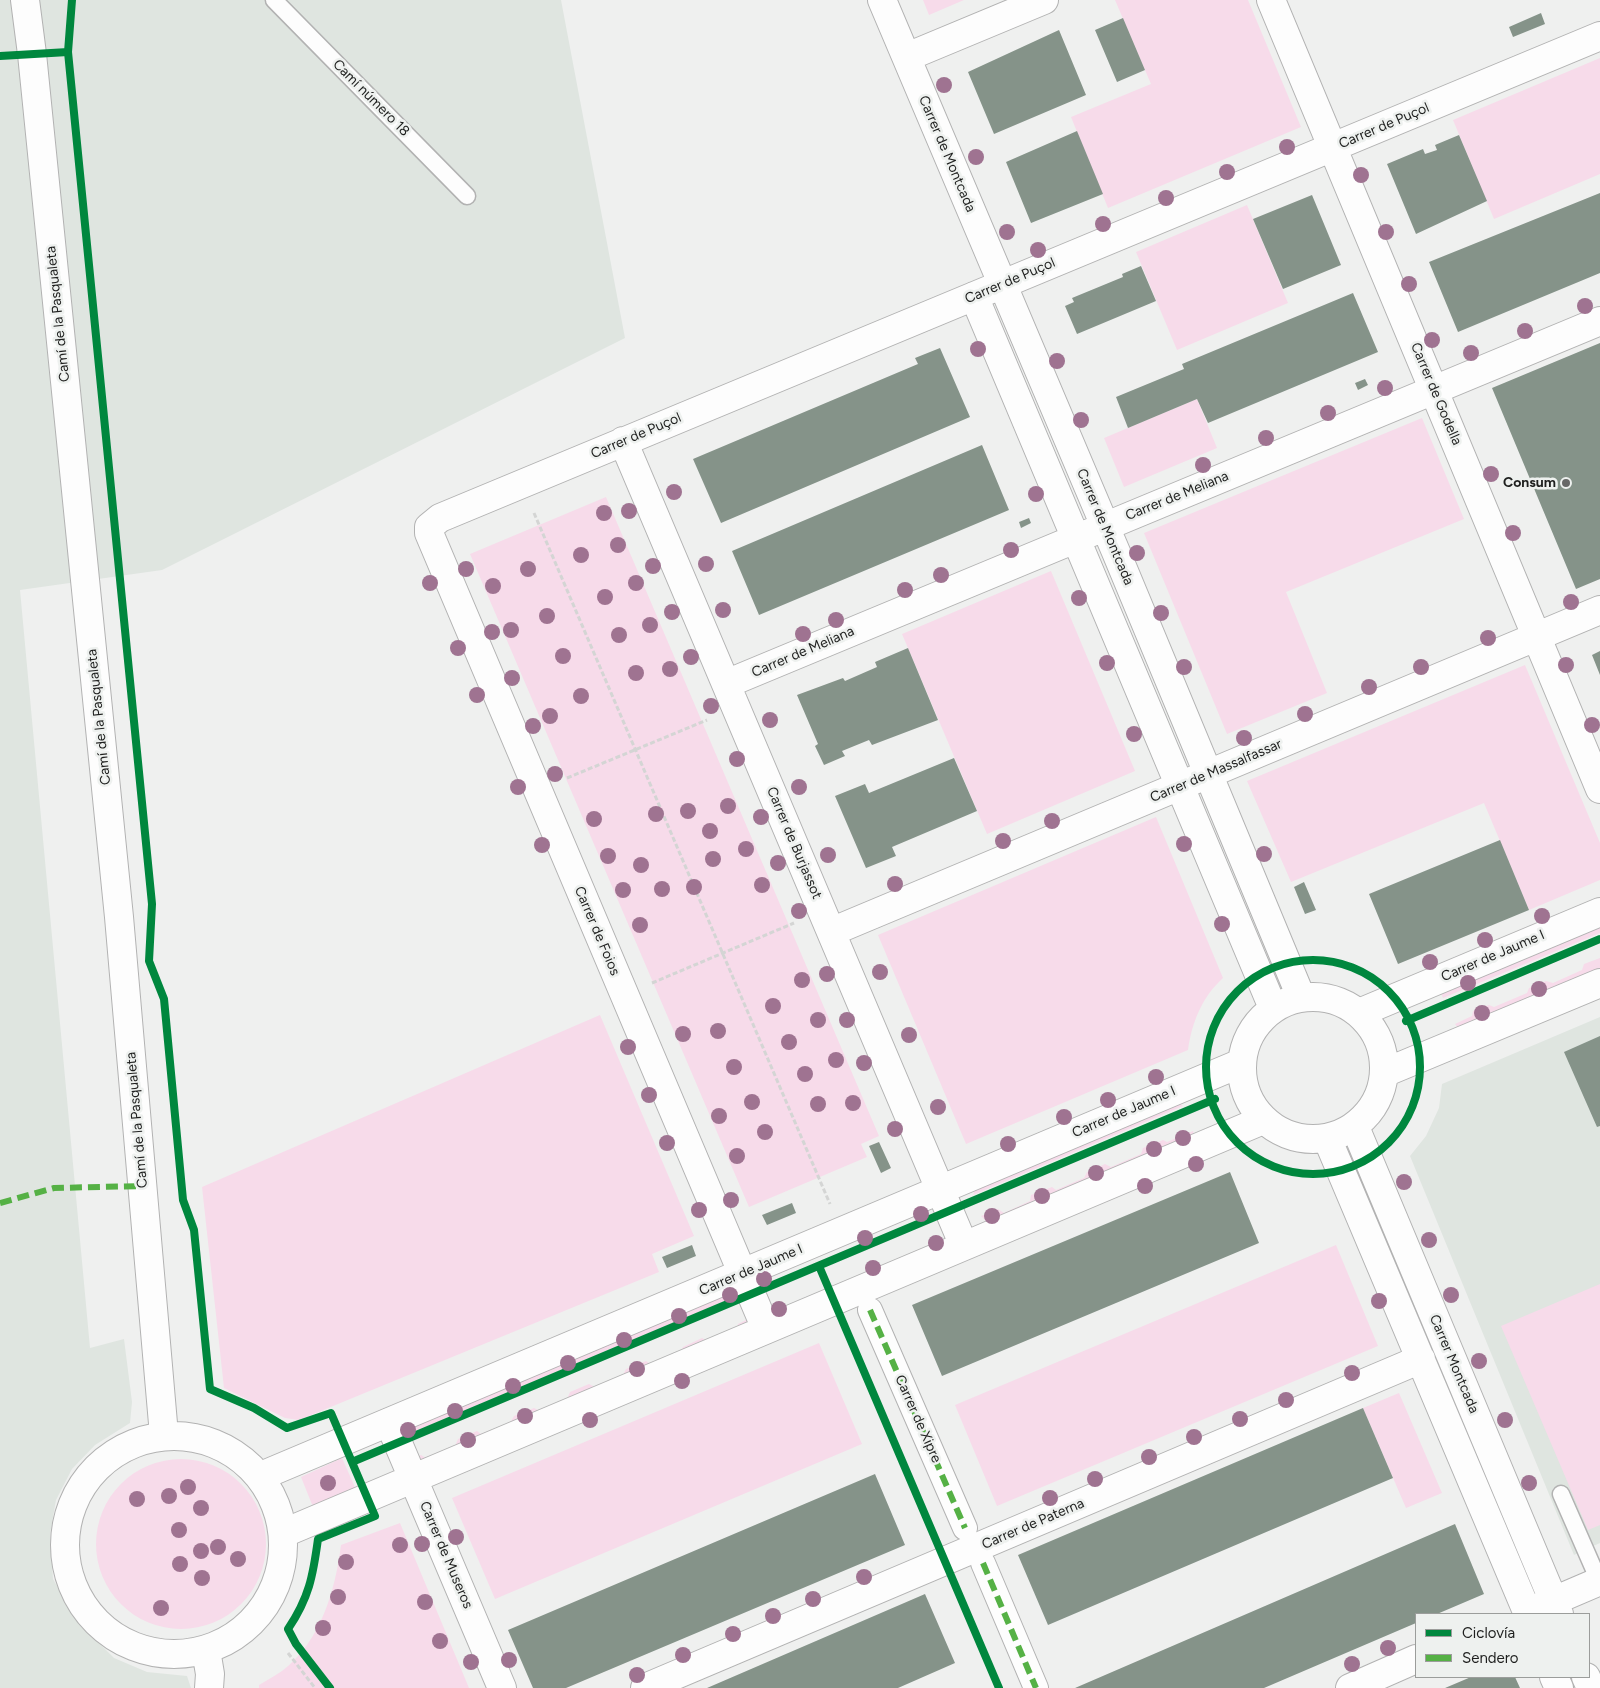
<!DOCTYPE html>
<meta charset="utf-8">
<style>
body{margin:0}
#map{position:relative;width:1600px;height:1688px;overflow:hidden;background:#eff0ef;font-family:Figtree,sans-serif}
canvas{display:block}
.legend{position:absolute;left:1415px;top:1613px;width:175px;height:65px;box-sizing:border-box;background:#eef1ef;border:1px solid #9b9d9b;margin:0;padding:6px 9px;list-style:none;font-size:15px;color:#1e1f1e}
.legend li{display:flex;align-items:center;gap:10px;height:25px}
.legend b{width:25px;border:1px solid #9b9d9b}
</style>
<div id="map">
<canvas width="1600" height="1688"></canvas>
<ul class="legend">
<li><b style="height:6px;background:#00873e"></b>Ciclovía</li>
<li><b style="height:6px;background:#55b145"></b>Sendero</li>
</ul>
</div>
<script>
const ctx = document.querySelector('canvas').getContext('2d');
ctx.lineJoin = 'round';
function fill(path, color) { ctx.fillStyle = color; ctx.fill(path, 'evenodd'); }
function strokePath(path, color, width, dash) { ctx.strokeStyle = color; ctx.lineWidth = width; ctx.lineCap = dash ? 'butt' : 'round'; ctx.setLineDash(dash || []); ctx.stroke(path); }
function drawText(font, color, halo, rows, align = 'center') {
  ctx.font = font + ' Figtree,sans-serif'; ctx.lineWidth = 5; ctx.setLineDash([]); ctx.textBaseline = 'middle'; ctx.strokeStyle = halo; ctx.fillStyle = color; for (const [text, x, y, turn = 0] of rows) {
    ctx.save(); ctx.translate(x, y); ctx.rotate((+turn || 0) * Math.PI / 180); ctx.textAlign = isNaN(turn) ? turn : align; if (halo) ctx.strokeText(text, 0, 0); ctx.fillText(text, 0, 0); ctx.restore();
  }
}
const built = new Path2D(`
 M0,0h561l64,338 -463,232 -142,20 70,758 34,-9 8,63 -2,21 -35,22 -23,24 -16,31 -6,34 3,45 24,42 37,37 33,14 40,4 4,12h-191z
 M1600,1017v526l-26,12 -164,-399 16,-20 13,-28 3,-24z`);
const green = new Path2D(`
 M923,0h41l-35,15z
 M1115,0h133l53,127 -193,81 -37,-91 80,-33z
 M1600,58v116l-106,45 -41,-99z
 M1247,205l41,98 -111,47 -41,-98z
 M1197,399l20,49 -93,39 -20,-49z
 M1422,418l42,101 -178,73 41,101 -100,41 -83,-201z
 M606,497l273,639 -18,8 6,13 -118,50 -279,-653z
 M1051,571l84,200 -148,63 -85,-200z
 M1525,665l75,178v37l-71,30 -45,-107 -193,79 -44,-101z
 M1156,817l67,161c-21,19 -31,44 -35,72l-222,94 -88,-209z
 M1600,923v10l-157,65 -2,-5z
 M1600,958v14l-141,57 -4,-5 17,-8 1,-5 16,-6 5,2 33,-14 2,-5 17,-7 7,2 29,-13 2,-6z
 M600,1015l94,221 -42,18 7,18 -360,148 -14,-2 -61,-30 -22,-201z
 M1179,1103l4,3 -210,89 3,-8z
 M1193,1131l1,3 -205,90 -8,-8 17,-7 6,4 26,-12 1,-6 21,-8 4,3 28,-12 3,-6 18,-8 6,3 30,-13 2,-6 20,-8 4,2z
 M1336,1245l42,101 -381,160 -42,-101z
 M1600,1284v241l-12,5 -87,-204z
 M730,1293l7,3 -333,140 3,-7z
 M748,1319l1,5 -322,143 -14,-8 8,-4 5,3 29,-12 3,-7 19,-8 4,3 29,-11 4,-7 20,-8 4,2 29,-11 3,-7 19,-8 6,3 28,-12 3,-6 20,-8 6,4 28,-12 3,-6 19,-9 5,3 30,-13 1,-4z
 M819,1343l43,101 -367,155 -43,-101z
 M1399,1393l43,100 -36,15 -43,-100z
 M342,1458l16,36 -45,13 -12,-30z
 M96 1544a85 85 0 1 1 170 0a85 85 0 1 1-170 0Z
 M400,1523l69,165h-210v-3c8,-5 16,-9 23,-14 39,-30 53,-80 59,-126z`);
const building = new Path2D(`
 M1541,13l4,11 -32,13 -4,-10z
 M1123,18l22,52 -28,12 -22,-52z
 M1059,30l27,65 -92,39 -26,-62z
 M1077,131l26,63 -72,29 -25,-61z
 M1459,135l28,66 -71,33 -29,-70 36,-15 2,5 12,-4 -2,-5z
 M1600,193v80l-142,59 -29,-70z
 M1312,195l29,70 -58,24 -30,-70z
 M1141,266l15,35 -79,33 -12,-28 9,-4 -2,-4 51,-21 -1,-3z
 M1353,293l25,59 -170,71 -11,-24 -69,29 -12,-31 68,-28 -2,-5z
 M1600,343v236l-24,10 -84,-201z
 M940,348l30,69 -249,106 -28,-64 225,-95 -3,-6z
 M1365,379l3,6 -10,5 -3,-7z
 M982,445l27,65 -250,105 -27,-64z
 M1029,518l2,5 -10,5 -2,-6z
 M908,648l30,72 -66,25 -3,-5 -27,11 3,5 -21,9 -9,-19 3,-2 -21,-49 46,-17 2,3 32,-14 -2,-5z
 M1600,651v24l-8,-20z
 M954,758l23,53 -85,36 4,9 -30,12 -31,-72 30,-12 4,9z
 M1500,840l29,70 -131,54 -29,-70z
 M1304,882l12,28 -11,4 -11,-27z
 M1600,1036v90l-3,1 -33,-75z
 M879,1142l12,26 -10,5 -12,-27z
 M1230,1172l29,71 -317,133 -30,-71z
 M792,1203l4,10 -29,12 -5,-10z
 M692,1245l4,11 -29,12 -5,-11z
 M1363,1408l30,70 -345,147 -30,-70z
 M875,1474l30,71 -339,143h-33l-25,-58z
 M1455,1524l29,70 -47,20h-21v9l-152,65h-189z
 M925,1594l30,69 -57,25h-191z
 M1471,1677h44l5,11h-75z`);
const path = new Path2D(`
 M534,513l296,691
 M567,778l140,-58
 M652,983l142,-60
 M288,1653l27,35`);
const service = new Path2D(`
 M274,0l193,196
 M1561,1494l38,87`);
const pedestrian = new Path2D(`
 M870,1310l95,218
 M983,1563l53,125`);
const minor = new Path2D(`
 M882,0l234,552 185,445
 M1271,0l329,789
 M907,57l137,-57
 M974,296l299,712
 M623,441l341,805
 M726,684l874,-363
 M831,932l769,-322
 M1242 1068a71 71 0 1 1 142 0a71 71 0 1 1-142 0Z
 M1359,1013l241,-101
 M1384,1073l216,-90
 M1355,1127l204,487
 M1327,1138l201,476
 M766,1329l-337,-796v-6l11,-9 1160,-482
 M389,1422l113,266
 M261,1476l980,-413
 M284,1533l979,-413
 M1537,1608l63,-27
 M1554,1677l5,11
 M1586,1677l5,11
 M645,1688l776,-329
 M1350,1688l66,-29`);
const tertiary = new Path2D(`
 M25,0l7,54 87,863 45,518
 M65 1545a109 109 0 1 1 218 0a109 109 0 1 1-218 0Z
 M206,1650l4,24 -1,14`);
const quiet = new Path2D(`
 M0,1203l54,-15 88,-2
 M870,1310l95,218
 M983,1563l53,125`);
const cycleway = new Path2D(`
 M72,0l-4,52 84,852 -3,57 15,38 19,201 11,30 16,159 44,19 33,20 44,-15 44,103 -57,23c-5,37 -9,59 -30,90l8,15 34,44
 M0,56l68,-4
 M1206 1067a107 107 0 1 1 214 0a107 107 0 1 1-214 0Z
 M1406,1021l194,-82
 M819,1266l180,422
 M352,1462l863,-363`);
const trees = [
 [944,85],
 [1287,147],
 [976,157],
 [1227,172],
 [1361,175],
 [1166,198],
 [1103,224],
 [1007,232],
 [1386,232],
 [1038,250],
 [1409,284],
 [1585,306],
 [1525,331],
 [1432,340],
 [978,349],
 [1471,353],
 [1057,361],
 [1385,388],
 [1328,413],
 [1081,420],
 [1266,438],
 [1203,465],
 [1491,474],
 [674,492],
 [1036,494],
 [629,511],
 [604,513],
 [1513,533],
 [618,545],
 [1011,550],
 [1137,553],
 [581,555],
 [706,564],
 [653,566],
 [466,569],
 [528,569],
 [941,575],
 [430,583],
 [636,583],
 [493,586],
 [905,590],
 [605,597],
 [1079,598],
 [1571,602],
 [723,610],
 [672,612],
 [1161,613],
 [547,616],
 [836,620],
 [650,625],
 [511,630],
 [492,632],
 [803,634],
 [619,635],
 [1488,638],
 [458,648],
 [563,656],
 [691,657],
 [1107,663],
 [1566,665],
 [1184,667],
 [1421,667],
 [670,669],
 [636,673],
 [512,678],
 [1369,687],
 [477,695],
 [581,696],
 [711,706],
 [1305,714],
 [550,716],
 [770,720],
 [1592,725],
 [533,726],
 [1134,734],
 [1244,738],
 [737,759],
 [555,774],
 [518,787],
 [799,787],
 [728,806],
 [688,811],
 [656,814],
 [761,817],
 [594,819],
 [1052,821],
 [710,831],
 [1003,841],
 [1184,844],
 [542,845],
 [746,849],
 [1264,854],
 [828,855],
 [608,856],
 [713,859],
 [778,863],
 [641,865],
 [895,884],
 [762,885],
 [694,887],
 [662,889],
 [623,890],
 [799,911],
 [1542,916],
 [1222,924],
 [640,925],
 [1485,940],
 [1430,962],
 [880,972],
 [827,974],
 [802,980],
 [1468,983],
 [1539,989],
 [773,1006],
 [1482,1013],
 [818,1020],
 [847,1020],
 [718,1031],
 [683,1034],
 [909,1035],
 [789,1042],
 [628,1047],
 [836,1060],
 [864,1063],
 [734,1067],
 [805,1074],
 [1156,1077],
 [649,1095],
 [1108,1100],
 [752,1102],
 [853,1103],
 [818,1104],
 [938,1107],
 [719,1116],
 [1064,1117],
 [895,1129],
 [765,1132],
 [1183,1138],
 [667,1143],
 [1008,1144],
 [1154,1149],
 [737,1156],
 [1196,1164],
 [1096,1173],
 [1404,1182],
 [1145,1186],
 [1042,1196],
 [731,1200],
 [699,1210],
 [921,1214],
 [992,1216],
 [865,1238],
 [1429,1240],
 [936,1243],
 [873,1268],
 [764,1279],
 [730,1295],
 [1451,1295],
 [1379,1301],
 [779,1309],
 [679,1316],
 [624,1340],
 [1479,1361],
 [568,1363],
 [637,1369],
 [1352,1373],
 [682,1381],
 [513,1386],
 [1286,1400],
 [455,1411],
 [525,1416],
 [1240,1419],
 [590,1420],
 [1505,1420],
 [408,1430],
 [1194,1437],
 [468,1440],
 [1149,1457],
 [1095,1479],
 [328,1483],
 [1529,1483],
 [188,1487],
 [169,1496],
 [1050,1498],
 [137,1499],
 [201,1508],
 [179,1530],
 [456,1537],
 [422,1544],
 [400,1545],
 [218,1547],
 [201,1551],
 [238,1559],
 [346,1562],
 [180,1564],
 [864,1577],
 [202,1578],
 [338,1597],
 [813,1599],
 [425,1602],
 [161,1608],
 [773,1616],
 [323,1628],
 [733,1634],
 [440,1641],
 [1388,1648],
 [683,1655],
 [509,1660],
 [471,1662],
 [1352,1664],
 [637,1675]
];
const markers = [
 [1566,483,5,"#676867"]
];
const streetNames = [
 ["Camí número 18",371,98,45],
 ["Carrer de Puçol",1384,126,-23],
 ["Carrer de Montcada",947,154,67],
 ["Carrer de Puçol",1010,281,-23],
 ["Camí de la Pasqualeta",58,314,-96],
 ["Carrer de Godella",1436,394,67],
 ["Carrer de Puçol",636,436,-23],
 ["Carrer de Meliana",1177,496,-22],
 ["Carrer de Montcada",1105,527,67],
 ["Carrer de Meliana",803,652,-23],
 ["Camí de la Pasqualeta",99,717,-96],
 ["Carrer de Massalfassar",1216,771,-23],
 ["Carrer de Burjassot",794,843,67],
 ["Carrer de Foios",597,931,67],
 ["Carrer de Jaume I",1493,956,-23],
 ["Carrer de Jaume I",1124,1112,-23],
 ["Camí de la Pasqualeta",137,1120,-95],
 ["Carrer de Jaume I",751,1270,-23],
 ["Carrer Montcada",1454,1364,67],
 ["Carrer de Xipre",918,1419,66],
 ["Carrer de Paterna",1033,1524,-23],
 ["Carrer de Museros",446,1555,67]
];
const poiNames = [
 ["Consum",1556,483]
];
fill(built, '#dfe5e0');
fill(green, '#f7dbea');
fill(building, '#859389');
strokePath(service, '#b2b2b2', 19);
strokePath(pedestrian, '#b2b2b2', 26);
strokePath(minor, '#b2b2b2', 30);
strokePath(tertiary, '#b2b2b2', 30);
strokePath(path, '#d4d5d4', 3, [5, 2.5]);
strokePath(service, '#fdfdfd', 16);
strokePath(pedestrian, '#fdfdfd', 24);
strokePath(minor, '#fdfdfd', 28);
strokePath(tertiary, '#fdfdfd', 28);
strokePath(quiet, '#55b145', 6, [12, 6]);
strokePath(cycleway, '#00873e', 8);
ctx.fillStyle = '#9f7391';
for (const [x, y] of trees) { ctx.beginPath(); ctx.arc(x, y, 8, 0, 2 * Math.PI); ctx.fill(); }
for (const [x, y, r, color] of markers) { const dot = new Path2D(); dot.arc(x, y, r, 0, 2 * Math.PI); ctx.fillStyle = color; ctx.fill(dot); strokePath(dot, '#eef1ef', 2); }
drawText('14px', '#1e1f1e', '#eef1ef', streetNames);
drawText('bold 14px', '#1e1f1e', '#eef1ef', poiNames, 'right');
</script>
